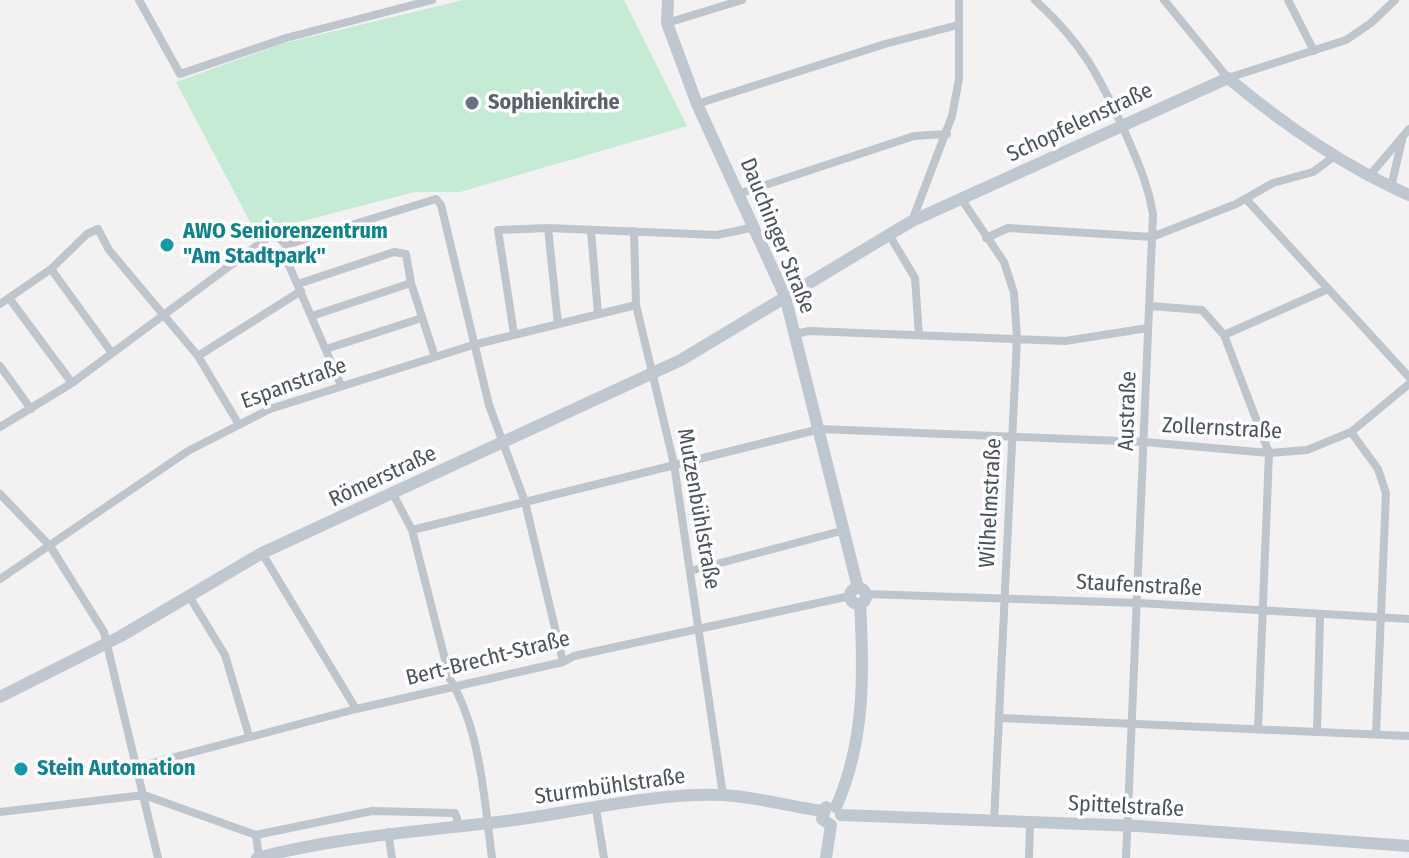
<!DOCTYPE html>
<meta charset="utf-8">
<style>
body{margin:0}
canvas{display:block;background:#f3f1f1}
</style>
<canvas width="1409" height="858"></canvas>
<script>
const ctx = document.querySelector('canvas').getContext('2d');
ctx.lineJoin = 'round';
function fill(path, color) { ctx.fillStyle = color; ctx.fill(path, 'evenodd'); }
function strokePath(path, color, width, dash) { ctx.strokeStyle = color; ctx.lineWidth = width; ctx.lineCap = dash ? 'butt' : 'round'; ctx.setLineDash(dash || []); ctx.stroke(path); }
function drawText(font, color, halo, rows, align = 'center') {
  ctx.font = font + ' "Fira Sans Condensed",sans-serif'; ctx.lineWidth = 7; ctx.setLineDash([]); ctx.textBaseline = 'middle'; ctx.strokeStyle = halo; ctx.fillStyle = color; for (const [text, x, y, turn = 0] of rows) {
    ctx.save(); ctx.translate(x, y); ctx.rotate((+turn || 0) * Math.PI / 180); ctx.textAlign = isNaN(turn) ? turn : align; if (halo) ctx.strokeText(text, 0, 0); ctx.fillText(text, 0, 0); ctx.restore();
  }
}
const green = new Path2D(`
 M463,0h161l63,126 -227,66h-45l-159,41 -80,-151 105,-38z`);
const street = new Path2D(`
 M139,0l41,74 106,-36 146,-38
 M1035,0c48,44 63,74 90,132 12,29 23,51 28,82l-27,644
 M1164,0l64,78 118,-38 25,-17 24,-23
 M1288,0l26,51
 M667,23l75,-23
 M697,104l188,-60 73,-19
 M1370,175l39,-46
 M1391,187l11,-47
 M741,193l173,-57 33,-2
 M1246,199l163,178
 M962,200l42,62 10,31 3,45 -23,484
 M912,221l40,-105 7,-37v-79
 M548,228l10,96
 M591,231l7,83
 M634,231l2,74 38,159 49,331
 M888,233l27,45 4,57
 M986,238l22,-10 144,9 84,-33 37,-21 40,-11 23,-17
 M51,269l61,84
 M298,284l96,-32 12,2 5,29 24,74
 M9,298l63,85
 M0,304l51,-35 36,-35 11,-5 11,21 89,106 40,67
 M1150,306l52,4 22,25 45,118 -11,276
 M312,316l99,-33
 M514,334l-16,-104 50,-2 169,7 38,-8
 M795,334l14,-3 256,10 83,-13
 M1224,335l104,-46
 M326,349l96,-31
 M198,356l103,-65
 M0,366l31,43
 M341,385l-57,-131 2,-9 150,-46 5,6 48,200 36,97 38,160
 M0,427l72,-44 198,-147 9,2 7,7
 M1351,432l27,37 8,24 -10,241
 M0,494l50,52 54,86 54,226
 M393,494l19,36 38,149c31,53 34,119 42,179
 M412,530l408,-101 325,13 124,11 38,-3 44,-18 58,-48
 M262,553l94,156
 M690,571l155,-41
 M0,579l188,-128 82,-42 203,-64 163,-40
 M866,594l273,9 270,16
 M189,596l36,59 24,81
 M1000,718l409,18
 M1317,732l3,-116
 M137,767l219,-58 207,-47 11,-6 276,-60
 M596,809l8,49
 M0,812l144,-17 112,40
 M388,832l4,26
 M259,858l-3,-23 116,-24 83,2 5,14
 M1029,858l1,-36`);
const secondary = new Path2D(`
 M668,0l-1,23 30,81 88,192 73,292
 M850 596a8 8 0 1 1 16 0a8 8 0 1 1-16 0Z
 M0,697l121,-61 141,-83 419,-193 231,-139 316,-143c55,46 115,88 181,117
 M826,807l-4,12 9,6
 M836,807c29,-65 28,-134 24,-203
 M841,815l297,11 271,20
 M257,858c87,-23 175,-27 264,-39 65,-9 134,-26 200,-24 34,1 68,12 102,16
 M826,858l5,-33`);
const markers = [
 [472,103,8,"#6b7280"],
 [167,245,8,"#0f9aa8"],
 [21,769,8,"#0f9aa8"]
];
const worshipNames = [
 ["Sophienkirche",488,103]
];
const streetNames = [
 ["Schopfelenstraße",1080,123,-25],
 ["Dauchinger Straße",777,236,68],
 ["Espanstraße",294,384,-20],
 ["Austraße",1128,411,-88],
 ["Zollernstraße",1222,429,3],
 ["Römerstraße",383,477,-25],
 ["Wilhelmstraße",991,503,-87],
 ["Mutzenbühlstraße",698,509,80],
 ["Staufenstraße",1139,586,3],
 ["Bert-Brecht-Straße",488,659,-14],
 ["Sturmbühlstraße",610,787,-8],
 ["Spittelstraße",1126,807,3]
];
const cultureNames = [
 ["AWO Seniorenzentrum",183,232],
 ["\"Am Stadtpark\"",183,257],
 ["Stein Automation",37,769]
];
fill(green, '#c5ebd5');
strokePath(street, '#bec5cc', 8);
strokePath(secondary, '#bfc7d0', 12);
for (const [x, y, r, color] of markers) { const dot = new Path2D(); dot.arc(x, y, r, 0, 2 * Math.PI); ctx.fillStyle = color; ctx.fill(dot); strokePath(dot, '#fff', 3); }
drawText('bold 22px', '#5b616d', '#fff', worshipNames, 'left');
drawText('22px', '#4b545c', '#fff', streetNames);
drawText('bold 22px', '#0d838f', '#fff', cultureNames, 'left');
</script>
